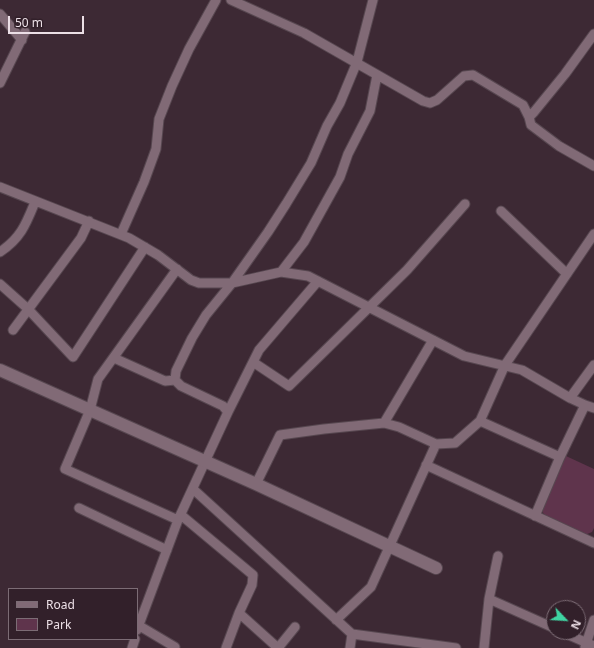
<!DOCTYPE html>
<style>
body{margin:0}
#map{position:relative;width:594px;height:648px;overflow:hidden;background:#3d2934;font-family:"Noto Sans",sans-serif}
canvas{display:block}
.legend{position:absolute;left:8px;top:588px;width:130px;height:52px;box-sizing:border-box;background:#32202a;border:1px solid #7c6c75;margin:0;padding:5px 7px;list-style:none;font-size:12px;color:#ecdfe6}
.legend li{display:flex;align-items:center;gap:8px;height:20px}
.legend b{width:20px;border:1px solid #7c6c75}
.north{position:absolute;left:546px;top:600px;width:40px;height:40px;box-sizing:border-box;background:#32202a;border:1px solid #7c6c75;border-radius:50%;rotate:115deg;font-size:11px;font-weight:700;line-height:16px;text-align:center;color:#ecdfe6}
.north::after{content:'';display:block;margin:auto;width:14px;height:18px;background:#3fd4a2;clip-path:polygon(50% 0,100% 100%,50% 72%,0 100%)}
.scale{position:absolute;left:8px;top:16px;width:76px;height:18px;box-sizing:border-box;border:2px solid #ecdfe6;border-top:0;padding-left:5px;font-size:12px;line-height:14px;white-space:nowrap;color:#ecdfe6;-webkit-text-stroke:3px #32202a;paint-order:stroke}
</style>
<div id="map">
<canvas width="594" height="648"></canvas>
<ul class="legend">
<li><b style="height:5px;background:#816a76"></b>Road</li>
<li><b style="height:11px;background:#5f344c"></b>Park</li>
</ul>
<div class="north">N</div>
<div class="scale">50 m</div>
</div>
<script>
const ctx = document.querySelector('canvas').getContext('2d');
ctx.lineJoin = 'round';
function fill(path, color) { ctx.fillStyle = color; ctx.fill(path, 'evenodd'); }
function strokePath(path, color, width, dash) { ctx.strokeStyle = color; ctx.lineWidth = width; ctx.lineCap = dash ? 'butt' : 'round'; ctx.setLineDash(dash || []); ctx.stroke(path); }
const green = new Path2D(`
 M566,456l28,13v59l-2,4 -7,3 -40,-18 -4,-9z`);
const minor = new Path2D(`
 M231,0l73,33 119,68 7,2 7,-3 27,-24 9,-1 50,30 6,12 2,8 28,21 35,20
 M0,14l22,26
 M0,83l25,-51
 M529,117l5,-5 31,-38 29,-40
 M0,187l129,51 29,17 33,25 8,3h33l49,-11 27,4 156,80 58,14 48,28 15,7 9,3
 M501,211l66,63
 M121,234l23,-52 12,-33 3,-30 13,-33 17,-37 27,-49
 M0,252c21,-14 26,-28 35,-50
 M177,269l-79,110 -8,31 -25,59 113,51
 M281,272l23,-30 36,-65 8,-23 22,-43 7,-36
 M0,284l28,25 45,48 72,-110
 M13,330l68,-92 8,-17
 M114,358l51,23 10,-1
 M253,362l36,24 118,-116 58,-66
 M570,398l24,-33
 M228,412l31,-62 59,-69
 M480,421l80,36
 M384,423l49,-83
 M426,465l168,78
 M256,484l24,-49 44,-6 60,-6 15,4 37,17 19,-1 25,-22 25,-56 89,-131
 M193,489l159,145 104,14
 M79,508l88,42
 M181,515l72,60 -1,10 -13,28 -13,35
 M535,516l25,-59 25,-52
 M489,599l65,29
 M239,613l39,35
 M336,620l35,-33 65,-143
 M138,625l37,22
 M137,630l41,-110 50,-108 -5,-6 -42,-20 -6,-6 1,-9 16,-33 14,-23 26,-32 36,-51 18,-28 25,-41 16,-37 13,-23 17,-41 16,-62
 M562,632l32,14
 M585,647l9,-27
 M132,648l3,-9
 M278,648l17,-21
 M350,648l2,-14
 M484,648l5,-49 9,-43`);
const tertiary = new Path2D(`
 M0,370l256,114 180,84`);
fill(green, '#5f344c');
strokePath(minor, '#574750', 11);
strokePath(tertiary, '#574750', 14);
strokePath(minor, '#816a76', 9);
strokePath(tertiary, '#816a76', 12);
</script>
